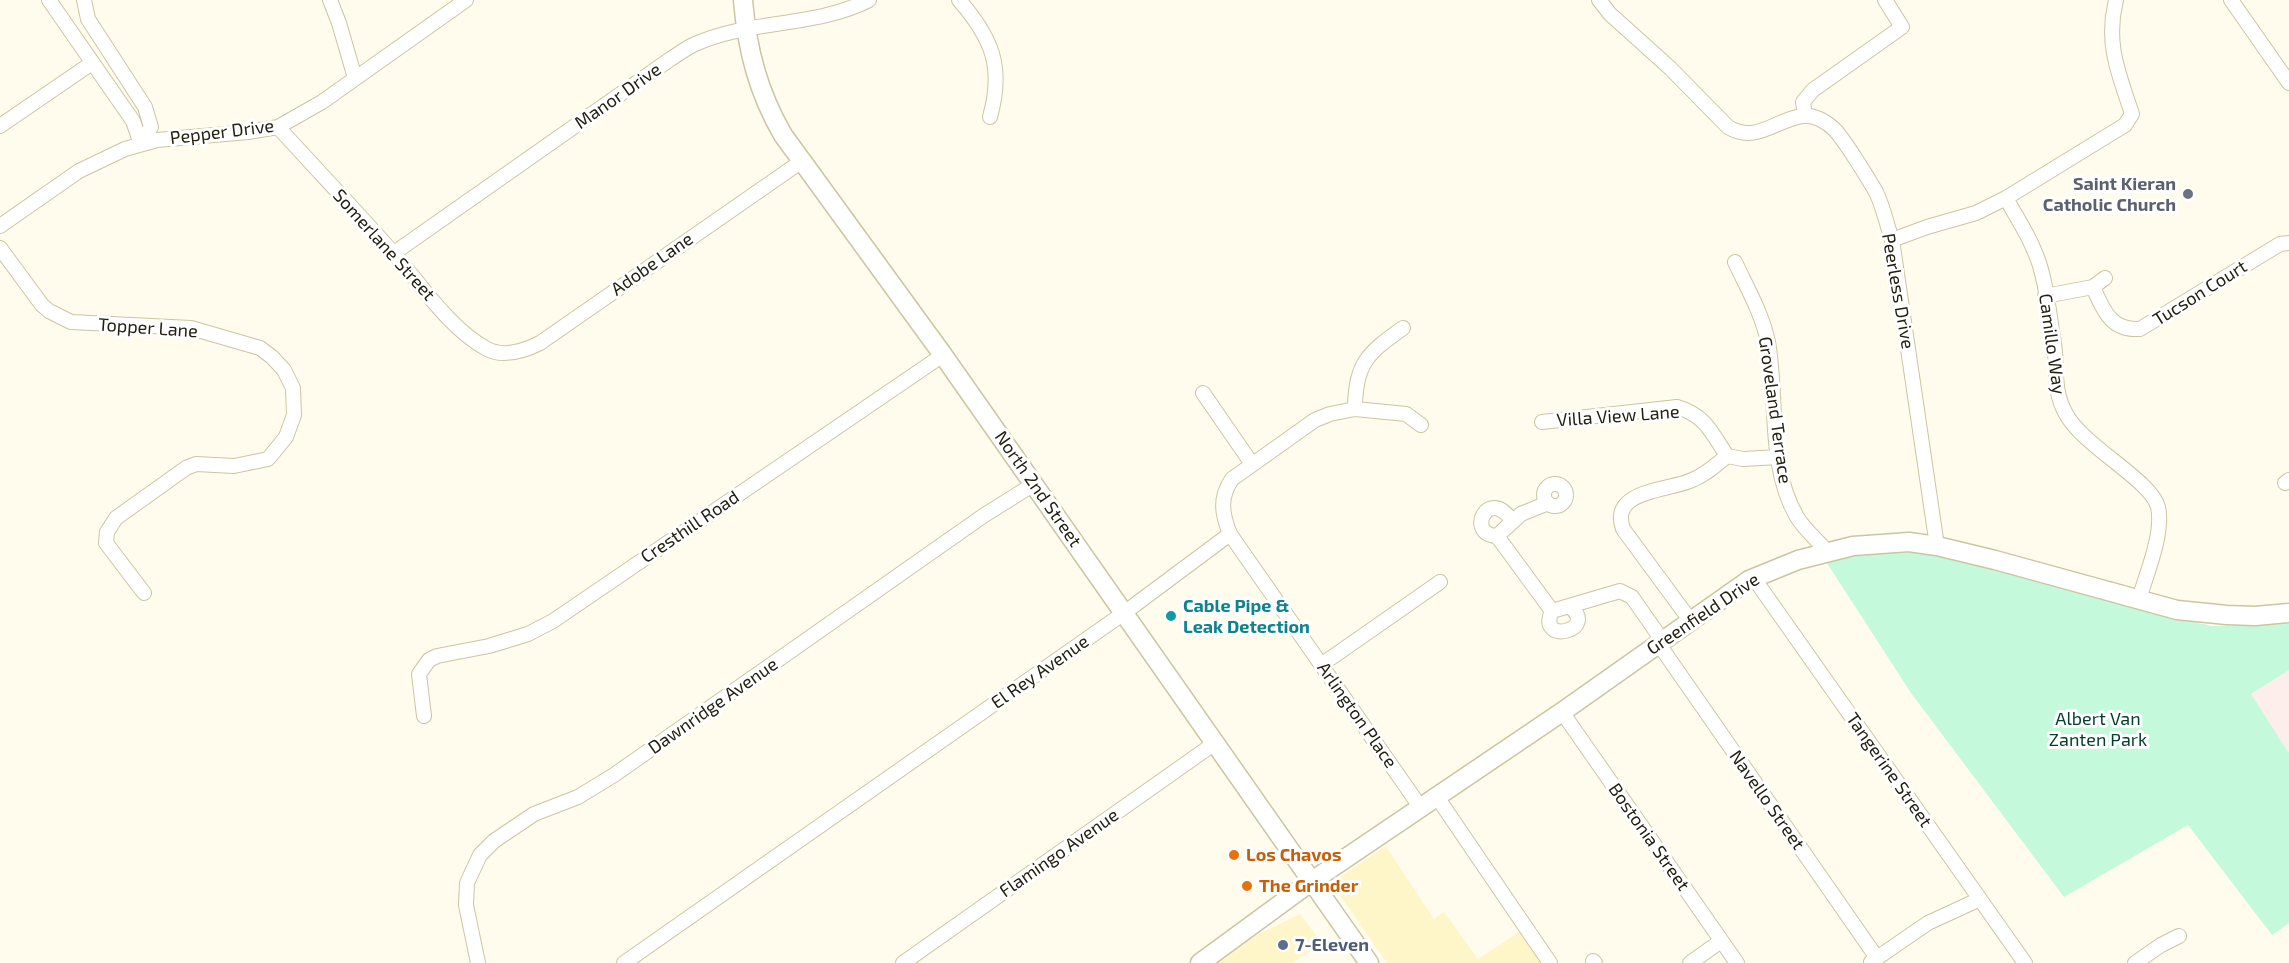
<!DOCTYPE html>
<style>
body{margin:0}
canvas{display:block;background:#fffced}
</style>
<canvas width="2289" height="963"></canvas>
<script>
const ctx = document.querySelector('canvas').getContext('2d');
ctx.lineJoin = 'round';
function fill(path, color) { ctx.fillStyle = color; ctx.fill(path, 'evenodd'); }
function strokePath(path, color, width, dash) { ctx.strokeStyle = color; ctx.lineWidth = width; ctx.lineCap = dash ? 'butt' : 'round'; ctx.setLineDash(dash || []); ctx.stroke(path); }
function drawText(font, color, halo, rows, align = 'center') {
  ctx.font = font + ' "Exo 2",sans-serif'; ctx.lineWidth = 6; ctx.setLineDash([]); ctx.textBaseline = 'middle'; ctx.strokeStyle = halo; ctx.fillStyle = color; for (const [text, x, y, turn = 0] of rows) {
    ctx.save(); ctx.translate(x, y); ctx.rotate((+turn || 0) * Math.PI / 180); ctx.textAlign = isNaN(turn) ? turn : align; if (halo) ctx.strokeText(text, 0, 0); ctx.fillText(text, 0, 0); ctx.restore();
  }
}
const built = new Path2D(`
 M1386,846l48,73 10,-7 34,47 43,-28 22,32h-156l-54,-78 3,-5z
 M1300,914l22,29 -29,20h-78l34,-24z`);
const education = new Path2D(`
 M2289,670v83l-38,-59z`);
const green = new Path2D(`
 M1919,550l79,18 151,44 63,14 77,-2v46l-38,24 38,59v170l-17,12 -84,-110 -124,72 -153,-204 -88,-136z`);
const minor = new Path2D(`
 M49,0l84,121 8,23
 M84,0l4,19 57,88 6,20 -10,17
 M330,0l9,23 16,55
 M959,0c33,38 45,67 31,117
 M1599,0l11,14 60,54 58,59c28,17 47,-7 74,-11 12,-2 25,6 33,14 10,11 33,48 41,62 7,14 11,33 16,48l45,306
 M2231,0l58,83
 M1805,115l-2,-13 10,-12 89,-63 -17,-27
 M0,126l92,-63
 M278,127c39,43 79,85 117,128 28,32 54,73 92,94 17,9 37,2 53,-6l262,-182
 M2006,198c9,17 21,34 28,52 12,25 15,65 20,93 4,26 -2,46 12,71 17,32 85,66 92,93 6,27 -12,67 -19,93
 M0,226l79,-55 46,-22 32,-9 91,-8 30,-5 44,-25 144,-102
 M1892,240l35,-13 49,-14 30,-15 119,-73 7,-11c-13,-40 -27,-70 -16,-114
 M0,248l42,57 7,6 22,11 120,6 69,20 12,9 12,13 9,18 1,27 -8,22 -18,22 -34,7 -38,-2 -10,4 -70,50 -9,14 -1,11 38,50
 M394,253l275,-193c8,-5 16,-11 24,-15 56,-26 121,-17 176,-45
 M1735,262c12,26 27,51 33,80 10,56 -1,124 29,175 7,12 20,23 30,34
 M2093,287c10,22 17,44 47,42l140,-85 9,-1
 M2045,296l48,-9 12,-9
 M1203,393l49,71
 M1355,409c0,-46 13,-56 48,-81
 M1542,422l135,-15c28,8 35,26 50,49l16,3 36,-2
 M2285,483l4,-3
 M1544 495a11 11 0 1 1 22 0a11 11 0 1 1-22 0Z
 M1548,503l-27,11 -24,22 55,75 68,-20 12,6 30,43
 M1497,536c-32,-1 -9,-51 15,-15
 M1753,577l272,386
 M1552,611c-16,35 49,19 17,-5
 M1690,620l-67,-91c-14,-40 47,-38 69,-49 13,-5 24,-15 35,-24
 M1658,643l219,315
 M1321,665l119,-83
 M1562,712l175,251
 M424,716l-5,-42 10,-14 8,-4 52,-10 39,-12 25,-13 390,-266
 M1437,797l113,166
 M1421,808l-191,-274c-8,-20 -11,-36 2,-55l83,-59 15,-6 25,-5 51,5 15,11
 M1593,961l2,2
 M1871,962l57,-39 52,-24
 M478,963l-12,-58 1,-22 13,-28 14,-14 40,-27 44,-17 36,-22 369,-259 51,-32
 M624,963l500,-350 106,-79
 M903,963l312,-220
 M1690,963l31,-22
 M2135,963l26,-18 18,-9`);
const major = new Path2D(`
 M743,0c4,49 15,92 40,135l160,220 426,608
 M1200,963l112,-82 250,-169 187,-132 49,-20 55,-14 56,-4 28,4 58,14 182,50 50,5 28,1 34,-3`);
const markers = [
 [2188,194,6,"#6b7280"],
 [1171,616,6,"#0f9aa8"],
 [1234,855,6,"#e8710a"],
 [1247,886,6,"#e8710a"],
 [1283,945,6,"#5c6f8a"]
];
const streetNames = [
 ["Manor Drive",618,96,-35],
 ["Pepper Drive",222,132,-7],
 ["Somerlane Street",384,245,48],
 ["Adobe Lane",652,264,-35],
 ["Peerless Drive",1898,291,80],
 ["Tucson Court",2200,293,-32],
 ["Topper Lane",148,328,4],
 ["Camillo Way",2052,344,82],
 ["Groveland Terrace",1775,410,82],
 ["Villa View Lane",1618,416,-4],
 ["North 2nd Street",1038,489,55],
 ["Cresthill Road",690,527,-34],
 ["Greenfield Drive",1703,614,-34],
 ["El Rey Avenue",1040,672,-35],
 ["Dawnridge Avenue",713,706,-35],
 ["Arlington Place",1357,715,55],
 ["Tangerine Street",1889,770,55],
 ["Navello Street",1767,800,55],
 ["Bostonia Street",1649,837,55],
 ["Flamingo Avenue",1059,853,-35]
];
const worshipNames = [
 ["Saint Kieran",2176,184],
 ["Catholic Church",2176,205]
];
const cultureNames = [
 ["Cable Pipe &",1183,606],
 ["Leak Detection",1183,627]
];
const parkNames = [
 ["Albert Van",2098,719],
 ["Zanten Park",2098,740]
];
const foodNames = [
 ["Los Chavos",1246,855],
 ["The Grinder",1259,886]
];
const serviceNames = [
 ["7-Eleven",1295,945]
];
fill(built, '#fef5c8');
fill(education, '#fdedeb');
fill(green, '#c5f9db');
strokePath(minor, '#ccc5a2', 16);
strokePath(major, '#ccc5a2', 21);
strokePath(minor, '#fff', 14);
strokePath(major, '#fff', 18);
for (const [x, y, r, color] of markers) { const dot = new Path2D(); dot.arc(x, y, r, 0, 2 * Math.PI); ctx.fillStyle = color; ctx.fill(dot); strokePath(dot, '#fff', 2); }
drawText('18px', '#232012', '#fff', streetNames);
drawText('bold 18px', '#5b616d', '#fff', worshipNames, 'right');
drawText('bold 18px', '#0d838f', '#fff', cultureNames, 'left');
drawText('18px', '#033e26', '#fff', parkNames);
drawText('bold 18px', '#c56008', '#fff', foodNames, 'left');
drawText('bold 18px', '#4e5e75', '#fff', serviceNames, 'left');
</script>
